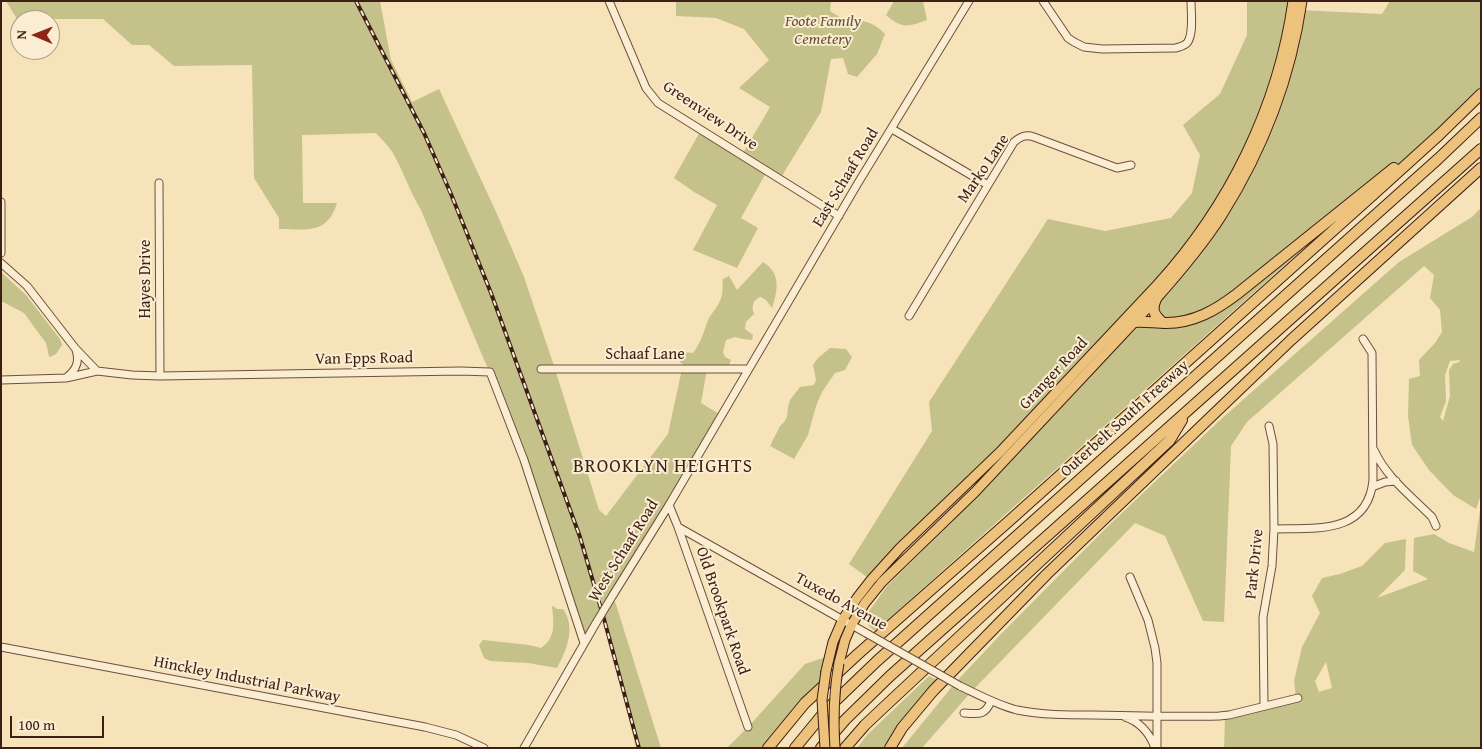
<!DOCTYPE html>
<style>
body{margin:0}
#map{position:relative;width:1482px;height:749px;overflow:hidden;background:#f7e3b9;font-family:"Gentium Book Plus",serif}
canvas{display:block}
.frame{position:absolute;inset:0;border:2px solid #3d1f15;pointer-events:none}
.north{position:absolute;left:10px;top:10px;width:50px;height:50px;box-sizing:border-box;background:#faedd2;border:1px solid #ae9b86;border-radius:50%;rotate:271deg;font-size:14px;font-weight:700;line-height:20px;text-align:center;color:#3d1f15}
.north::after{content:'';display:block;margin:auto;width:18px;height:22px;background:#8f2418;clip-path:polygon(50% 0,100% 100%,50% 72%,0 100%)}
.scale{position:absolute;left:10px;top:716px;width:94px;height:22px;box-sizing:border-box;border:2px solid #3d1f15;border-top:0;padding-left:6px;font-size:15px;line-height:18px;white-space:nowrap;color:#3d1f15;-webkit-text-stroke:4px #faedd2;paint-order:stroke}
</style>
<div id="map">
<canvas width="1482" height="749"></canvas>
<div class="frame"></div>
<div class="north">N</div>
<div class="scale">100 m</div>
</div>
<script>
const ctx = document.querySelector('canvas').getContext('2d');
ctx.lineJoin = 'round';
function fill(path, color) { ctx.fillStyle = color; ctx.fill(path, 'evenodd'); }
function strokePath(path, color, width, dash) { ctx.strokeStyle = color; ctx.lineWidth = width; ctx.lineCap = dash ? 'butt' : 'round'; ctx.setLineDash(dash || []); ctx.stroke(path); }
function drawText(font, color, halo, rows, align = 'center') {
  ctx.font = font + ' "Gentium Book Plus",serif'; ctx.lineWidth = 4; ctx.setLineDash([]); ctx.textBaseline = 'middle'; ctx.strokeStyle = halo; ctx.fillStyle = color; for (const [text, x, y, turn = 0] of rows) {
    ctx.save(); ctx.translate(x, y); ctx.rotate((+turn || 0) * Math.PI / 180); ctx.textAlign = isNaN(turn) ? turn : align; if (halo) ctx.strokeText(text, 0, 0); ctx.fillText(text, 0, 0); ctx.restore();
  }
}
const green = new Path2D(`
 M6,1h374l11,59 21,42 27,-13 58,125 27,63 31,92 44,141 7,6 62,-82 14,-65h25l-6,34 20,12 -108,180 48,153h-25l-33,-136 -19,31 -91,-265 -8,-16 -64,-152c-11,-18 -17,-37 -27,-55 -4,-8 -12,-15 -18,-22l-74,2 1,68h34c-10,32 -30,26 -58,26v-11l-25,-40 -2,-113 -78,1 -25,-21h-17l-29,-26h-86z
 M676,1h155l-1,10 16,10c14,-3 30,2 39,13l-8,20 -20,23 -9,-3 -5,-16 -12,1 -10,53 -41,67 -13,-8 -26,47 17,10 -21,40 -44,-18 24,-45 -23,-13 -20,-14 27,-48 41,25 28,-48 -31,-19 30,-28 -25,-31 -28,-11 -40,-2z
 M894,1h29l4,19c-20,7 -25,9 -41,-5z
 M1247,1h46l-6,34 -38,113 -74,117 -304,315 -22,-16 83,-133 -3,-29 119,-183 57,12 66,-13 21,-25 8,-38 -17,-30 37,-31 27,-59z
 M1390,1h91v93l-84,72 -173,137 -57,20 -13,-18 40,-50 67,-112 39,-133 82,4z
 M1481,208v287l-5,14 -23,-14 -24,-25 -17,-25 -4,-29 1,-37 11,-3 -1,-16 16,-17 7,-11 -2,-22 -10,-12 4,-23 -10,-9 -177,156 -16,24 -7,176 -21,-1 -38,-85 -30,-13 -163,168 -50,57h-20l53,-65 46,-49 104,-105 114,-108 180,-159 73,-45zM1460,360l-1,2 -6,2 -4,6 1,26 -7,25 -3,-4 6,-16 -1,-26 5,-14z
 M1307,245l-432,386 -5,-4 -3,-5v-8l20,-28 66,-65 108,-113 51,-57 26,-24 58,-4 26,-13 80,-64z
 M763,262c18,11 15,28 9,46l-6,-8 -5,-3c-8,2 -10,9 -7,17l-8,8 -1,7 8,6 -1,5 -9,-1 -8,-2 -9,3 -3,12 2,5 6,3 -2,5h-45l-4,-3 2,-10 11,1c9,-12 10,-20 15,-33 4,-8 12,-15 14,-25 1,-5 0,-10 1,-16l6,-3 8,14z
 M1,272l25,23 34,44 2,6 -6,9 -6,3 -1,-1 -3,-13 -22,-30 -23,-12z
 M830,348l16,1 6,8 -7,13 -10,3 -13,19 -6,14 -8,29 -14,24 -24,-13 10,-20 4,-4 3,-5 1,-10 2,-7 10,-13 14,-2 2,-5 -3,-15 5,-7z
 M1481,503v245h-257l1,-29 71,-21 -2,-17 8,-34 18,-34 -8,-17 10,-18 18,-4 22,-8 23,-23 21,-4 -1,31 -28,28 51,-19 -15,-8 1,-33 20,-4 15,9 25,9zM1326,662l6,26 -13,4 -4,-11z
 M553,606l4,3h6c13,18 4,41 -6,59l-29,-5 -38,-2 -6,-3 -5,-13 4,-5 46,5 12,3c15,-10 13,-25 11,-41z
 M829,656l-5,23 -56,69h-41l21,-21 57,-63z
 M929,676l8,4 -18,20 -36,48h-26l10,-13z`);
const minor = new Path2D(`
 M609,1l37,87 12,15 181,113
 M1043,1l25,37 6,4 10,5 18,2 74,-1c3,-1 8,-2 11,-5 7,-8 4,-31 4,-42
 M892,129l96,56
 M159,183l1,193
 M1,202v51
 M1,263l26,23 48,62 22,23 35,4 28,1 301,-5 29,1 34,88 60,183
 M909,316l105,-174c6,-5 11,-8 20,-5l83,31 14,-3
 M541,369h207
 M67,377c9,-7 13,-15 9,-27
 M1,380l65,-2 31,-7
 M1374,450c12,27 37,46 58,67l4,9
 M1372,487l13,-5 11,-1
 M669,505l9,22 70,200
 M678,527l188,106
 M1274,529c40,-1 94,6 99,-49l-1,-127 -9,-14
 M1130,577l18,43 7,28 2,15v85
 M613,595l56,-90 189,-322 111,-182
 M1,647l424,80 31,8 28,13
 M960,686c19,9 37,19 57,24 25,5 50,5 76,5 42,1 84,2 126,1l10,-1 69,-17
 M1264,706l-1,-89 9,-51 2,-37 -1,-85 -4,-18
 M964,713c14,1 21,3 27,-12
 M1125,717c15,5 25,17 30,31
 M524,748l72,-125`);
const major = new Path2D(`
 M839,663l6,-23 7,-16 13,-21 17,-21 93,-90 181,-193c24,-27 47,-54 66,-84 41,-65 69,-138 80,-214
 M826,671l7,-29 10,-23 14,-21 14,-18 29,-32 100,-96 157,-167c72,-79 121,-178 136,-284`);
const highway = new Path2D(`
 M1156,299c-5,11 -2,16 7,24
 M1117,329l12,-7h5c11,-1 21,1 32,1 28,0 50,-13 71,-29l157,-126
 M768,748l37,-45 53,-49 150,-132 367,-329 64,-58 42,-41
 M795,748l32,-39 50,-48 561,-502 43,-41
 M821,748l24,-28 45,-44 591,-527
 M845,748l20,-23 18,-17 287,-268 12,-20
 M890,748l12,-20 31,-37 114,-117 244,-234 190,-172`);
const rail = new Path2D(`
 M356,1l68,132 27,61 40,99 89,244 24,82 35,129`);
const minorBridge = new Path2D(`
 M596,623l17,-28
 M866,633l94,53`);
const majorBridge = new Path2D(`
 M825,748l-3,-48 4,-29
 M835,748c-2,-29 -1,-57 4,-85`);
const parkNames = [
 ["Foote Family",823,22],
 ["Cemetery",823,40]
];
const streetNames = [
 ["Greenview Drive",710,116,34],
 ["Marko Lane",984,169,-56],
 ["East Schaaf Road",846,178,-59],
 ["Hayes Drive",146,279,-90],
 ["Schaaf Lane",645,355],
 ["Van Epps Road",364,359,-1],
 ["Granger Road",1054,374,-47],
 ["Outerbelt South Freeway",1125,419,-42],
 ["West Schaaf Road",624,551,-58],
 ["Park Drive",1255,564,-84],
 ["Tuxedo Avenue",841,602,29],
 ["Old Brookpark Road",722,611,71],
 ["Hinckley Industrial Parkway",247,680,11]
];
const quarterNames = [
 ["BROOKLYN HEIGHTS",663,467]
];
fill(green, '#c4c18a');
strokePath(minor, '#6c503e', 9);
strokePath(major, '#3d1f15', 11);
strokePath(highway, '#3d1f15', 12);
strokePath(minor, '#faedd2', 7);
strokePath(major, '#ecc27c', 9);
strokePath(highway, '#ecc27c', 10);
strokePath(rail, '#3d1f15', 4);
strokePath(rail, '#faedd2', 2, [5.5]);
strokePath(minorBridge, '#6c503e', 9, []);
strokePath(majorBridge, '#3d1f15', 11, []);
strokePath(minorBridge, '#faedd2', 7);
strokePath(majorBridge, '#ecc27c', 9);
drawText('italic 16px', '#665038', '#faedd2', parkNames);
drawText('16px', '#3d1f15', '#faedd2', streetNames);
ctx.letterSpacing = '1px';
drawText('19px', '#3d1f15', '#faedd2', quarterNames);
ctx.letterSpacing = '0px';
</script>
